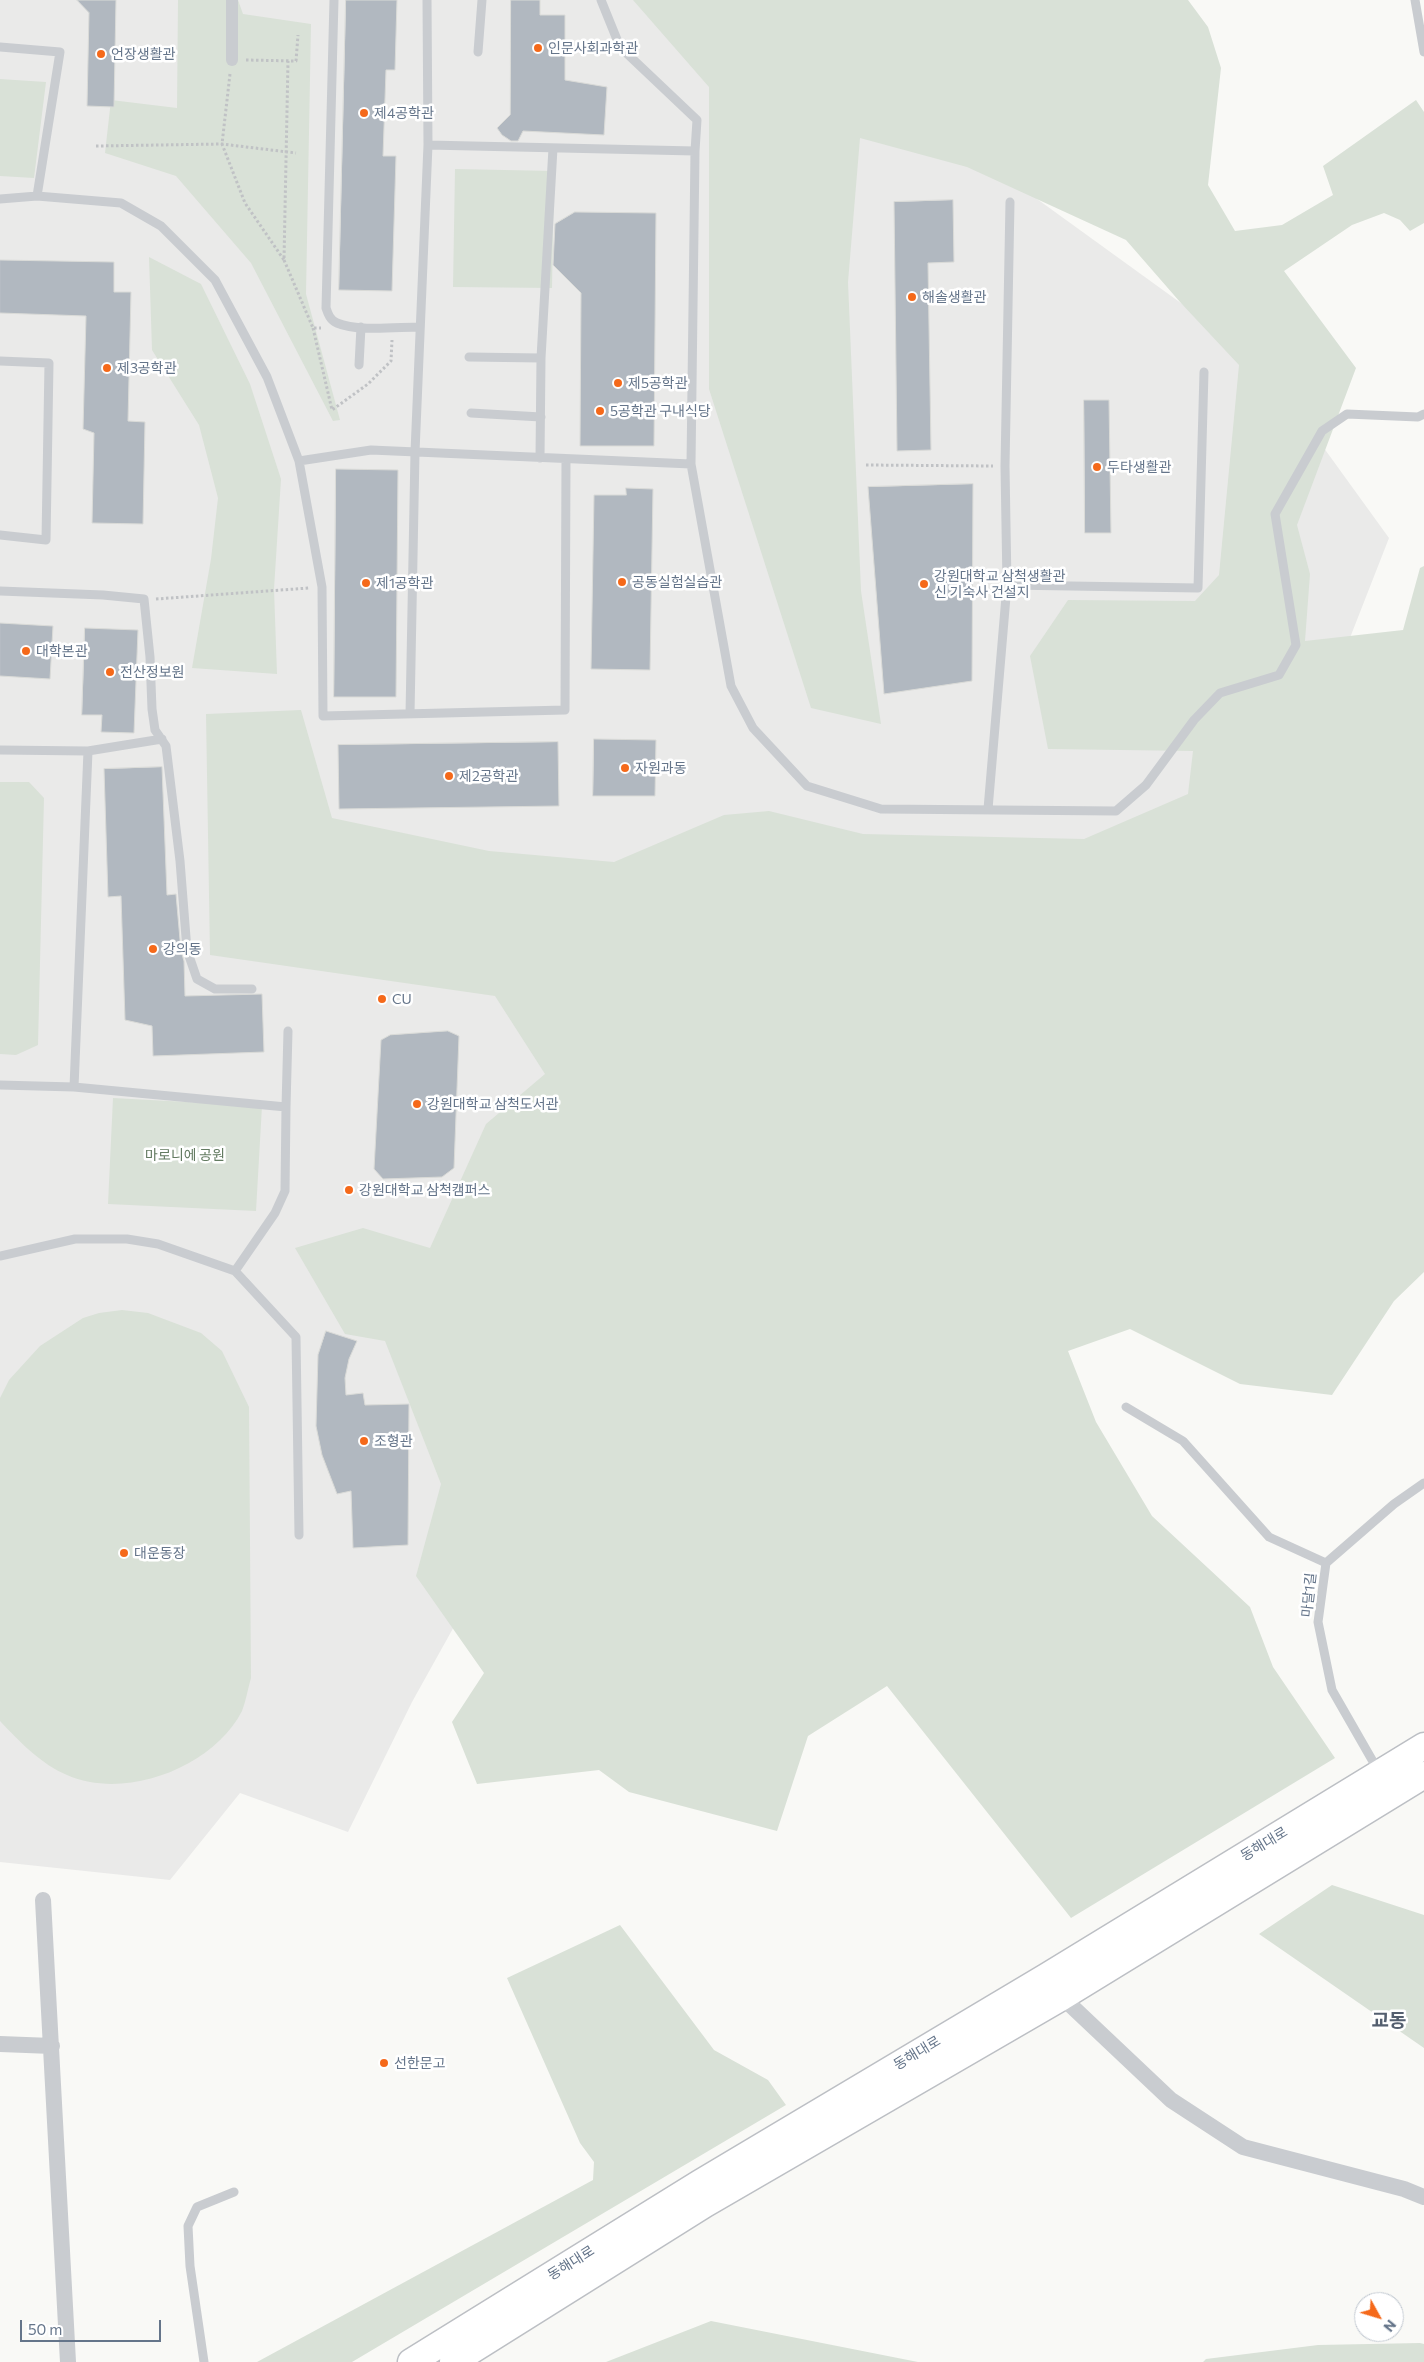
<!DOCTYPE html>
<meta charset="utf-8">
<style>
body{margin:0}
#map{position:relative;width:1424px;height:2362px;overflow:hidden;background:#f9f9f6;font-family:Commissioner,sans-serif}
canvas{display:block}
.north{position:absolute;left:1354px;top:2292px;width:50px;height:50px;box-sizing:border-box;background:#fff;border:1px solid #c1c8d0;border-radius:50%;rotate:129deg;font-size:14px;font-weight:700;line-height:20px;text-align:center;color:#65758a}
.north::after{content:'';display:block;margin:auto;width:18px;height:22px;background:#f5691a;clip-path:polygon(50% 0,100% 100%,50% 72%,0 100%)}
.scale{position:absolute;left:20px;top:2320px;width:141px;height:22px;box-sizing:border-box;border:2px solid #65758a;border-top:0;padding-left:6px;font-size:15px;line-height:18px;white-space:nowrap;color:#65758a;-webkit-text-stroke:4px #fff;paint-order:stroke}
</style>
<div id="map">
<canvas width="1424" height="2362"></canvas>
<div class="north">N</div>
<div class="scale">50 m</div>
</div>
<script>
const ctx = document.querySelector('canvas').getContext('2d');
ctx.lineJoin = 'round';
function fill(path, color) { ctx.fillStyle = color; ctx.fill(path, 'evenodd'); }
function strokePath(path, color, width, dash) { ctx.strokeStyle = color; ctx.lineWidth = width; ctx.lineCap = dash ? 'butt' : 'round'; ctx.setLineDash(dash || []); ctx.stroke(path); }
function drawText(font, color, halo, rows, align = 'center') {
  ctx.font = font + ' Commissioner,"Noto Sans KR",sans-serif'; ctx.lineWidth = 5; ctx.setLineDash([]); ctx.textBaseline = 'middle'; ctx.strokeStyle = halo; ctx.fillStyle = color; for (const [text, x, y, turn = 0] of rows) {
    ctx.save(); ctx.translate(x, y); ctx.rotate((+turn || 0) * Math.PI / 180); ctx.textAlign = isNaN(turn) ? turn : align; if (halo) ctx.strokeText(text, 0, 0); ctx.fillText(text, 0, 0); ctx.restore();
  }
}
const built = new Path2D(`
 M0,0h762l499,361 128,177 -52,133 -803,812 -122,219 -64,130 -108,-39 -70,87 -170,-18z`);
const green = new Path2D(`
 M178,0h60l5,14 68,10 -5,270 34,126 -7,1 -82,-158 -75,-87 -71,-23 6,-53 66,8z
 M633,0h555l20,27 13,41 -13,117 27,46 47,-6 51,-30 -10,-29 93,-66 8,12v111l-14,8 -10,-11 -16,-7 -32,12 -68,46 72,97 -59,157 13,49 -5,67 98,-11 17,-62 4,-2v706l-30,29 -62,94 -92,-11 -110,-55 -62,22 28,71 56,94 98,91 23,60 62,91 -264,160 -184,-232 -79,50 -31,95 -148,-39 -30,-22 -122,14 -25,-62 32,-49 -68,-97 25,-92 -56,-143 -40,-7 -50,-86 68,-20 67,20 56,-124 59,-50 -50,-78 -285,-41 -4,-241 95,-4 31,108 157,33 125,11 110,-47 45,-4 94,23 221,5 104,-45 5,-43 -145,-2 -18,-93 38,-56 127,1 24,-26 20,-210 -59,-63 -54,-62 -159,-73 -107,-29 -12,144 13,309 20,133 -70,-16 -102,-319v-302z
 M0,79l46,3 -12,96 -34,-2z
 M455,169l99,2 -2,117 -99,-1z
 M149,257l52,27 49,100 31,95 -7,110 3,85 -85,-6 19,-109 7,-61 -19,-73 -47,-75z
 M0,782h29l15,16 -6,247 -22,10 -16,-1z
 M113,1098l149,8 -6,105 -148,-7z
 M122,1310l26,3 53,20 21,18 27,56 2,271c-3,10 -5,23 -9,33 -29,56 -116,90 -175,64 -26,-11 -47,-33 -67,-54v-323l9,-18 31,-34 43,-28 16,-5z
 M1332,1885l92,30v133l-165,-114z
 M620,1925l94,125 54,30 18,25 -434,257h-95l336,-182 1,-18 -14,-19 -73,-165z
 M711,2321l207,41h-312z
 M1420,2343l4,1v18h-221l3,-3 112,-14z`);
const building = new Path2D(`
 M77,0h39l-2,107 -27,-1 2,-93z
 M346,0h51l-2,70h-9l-3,86h13l-4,135 -53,-1z
 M511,0h29v15h25v65l42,7 -3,48 -81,-4 -5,10h-7l-9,-6 -5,-7 13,-13z
 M953,200l1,62 -26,1 3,187 -34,1 -3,-249z
 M575,212l81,1 -2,233h-74l1,-153 -28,-28 2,-41z
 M0,260l114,2v30h17l-3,129 17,1 -2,102 -51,-1 2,-90 -11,-4 3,-113 -86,-3z
 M1084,400h25l2,133h-26z
 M336,469l62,1 -2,227h-62z
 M973,484l-1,197 -88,13 -16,-207z
 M626,488l27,1 -3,181 -59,-1 3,-174h32z
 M0,623l53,3 -3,53 -50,-3z
 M85,628l53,2 -4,103 -33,-1 1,-17h-20z
 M594,739l62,1 -1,56h-62z
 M558,742l1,64 -220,3 -1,-64z
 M162,767l5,128 9,-1 5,57 3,10 1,35 77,-2 2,58 -111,4 -1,-30 -27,-6 -4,-124 -13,1 -4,-128z
 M448,1031l11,5 -5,132 -12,9 -59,2 -9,-10 7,-129 9,-5z
 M326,1331l31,10 -8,18 -4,19 1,17 17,-2 2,12 44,-1 -1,141 -55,3 -2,-57 -14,3 -15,-39 -6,-29 2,-71z`);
const path = new Path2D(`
 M246,60l50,1 2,-26
 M230,74l-8,70 23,59 39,57 4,-199
 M96,146l126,-2 74,9
 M284,260l29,68h8
 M313,328l19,82 36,-26 23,-23 1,-21
 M866,465l127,1
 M156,599l153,-11`);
const service = new Path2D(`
 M334,0l-8,308c2,6 4,12 11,15 20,9 61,4 83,4
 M601,0l19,47 77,73 -2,31
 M1415,0l9,52
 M0,47l60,5 -23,144
 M478,52l4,-52
 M428,145l267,6 -4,313
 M0,199l37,-3 84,7 40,23 54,54 52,97 32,84 23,126 1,129 242,-6 1,-251
 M469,357l72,1 -1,100
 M541,358l12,-210
 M0,361l49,2 -3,177 -46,-5
 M359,365l2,-38
 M471,413l70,4
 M299,461l72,-11 320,14 40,222 22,42 54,58 74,23 235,2 30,-26 48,-65 26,-27 59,-18 17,-30 -21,-131 47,-83 25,-17 71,3 6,-3
 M1007,585l191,3 6,-216
 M0,591l103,4 41,4 6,58 2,52 3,21 11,16 14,115 7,89 10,29 18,10h37
 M410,714l5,-262 13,-307 -1,-145
 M0,750l88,1 -14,336
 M88,751l74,-12
 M988,809l19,-224 -2,-119 5,-264
 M0,1085l74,2 212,20 -1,84 -10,22 -40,58
 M286,1107l2,-76
 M0,1256l75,-17h52l31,5 77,27 61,66 3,198
 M1126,1407l57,34 86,96 57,26
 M1379,1772l-47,-82 -14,-68 8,-59 68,-59 30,-21
 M204,2362l-14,-96 -2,-40 9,-19 37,-15`);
const pedestrian = new Path2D(`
 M232,60v-60`);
const minor = new Path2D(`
 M43,1900l25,462
 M1062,1997l109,103 72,47 161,42 20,8
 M0,2044l52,2`);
const primary = new Path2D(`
 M411,2362l289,-179 346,-206 378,-231
 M453,2362l252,-158 357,-207 362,-222`);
const markers = [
 [538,48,5,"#f5691a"],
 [101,54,5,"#f5691a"],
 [364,113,5,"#f5691a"],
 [912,297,5,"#f5691a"],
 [107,368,5,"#f5691a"],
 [618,383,5,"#f5691a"],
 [600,411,5,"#f5691a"],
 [1097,467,5,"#f5691a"],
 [622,582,5,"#f5691a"],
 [366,583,5,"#f5691a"],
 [924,584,5,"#f5691a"],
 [26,651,5,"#f5691a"],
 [110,672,5,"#f5691a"],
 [625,768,5,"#f5691a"],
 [449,776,5,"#f5691a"],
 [153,949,5,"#f5691a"],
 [382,999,5,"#f5691a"],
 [417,1104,5,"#f5691a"],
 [349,1190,5,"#f5691a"],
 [364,1441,5,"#f5691a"],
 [124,1553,5,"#f5691a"],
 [384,2063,5,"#f5691a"]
];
const poiNames = [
 ["인문사회과학관",548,48],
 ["언장생활관",111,54],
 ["제4공학관",374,113],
 ["해솔생활관",922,297],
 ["제3공학관",117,368],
 ["제5공학관",628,383],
 ["5공학관 구내식당",610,411],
 ["두타생활관",1107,467],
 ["강원대학교 삼척생활관",934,576],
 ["신 기숙사 건설지",934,592],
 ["공동실험실습관",632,582],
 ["제1공학관",376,583],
 ["대학본관",36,651],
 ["전산정보원",120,672],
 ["자원과동",635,768],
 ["제2공학관",459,776],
 ["강의동",163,949],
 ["CU",392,999],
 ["강원대학교 삼척도서관",427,1104],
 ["강원대학교 삼척캠퍼스",359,1190],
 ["조형관",374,1441],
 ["대운동장",134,1553],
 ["선한문고",394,2063]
];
const parkNames = [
 ["마로니에 공원",185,1155]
];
const streetNames = [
 ["마달1길",1309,1595,-84],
 ["동해대로",1264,1844,-31],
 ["동해대로",917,2053,-31],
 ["동해대로",571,2263,-32]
];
const districtNames = [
 ["교동",1389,2021]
];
fill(built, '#eaeae9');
fill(green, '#d9e1d7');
fill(building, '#b1b8c0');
strokePath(building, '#dadbd8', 1);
strokePath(primary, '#bcbfc4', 29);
strokePath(path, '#c0c2c5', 3, [2.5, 2.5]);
strokePath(service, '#c9ccd0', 9);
strokePath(pedestrian, '#c9ccd0', 12);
strokePath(minor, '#c9ccd0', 16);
strokePath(primary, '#fff', 26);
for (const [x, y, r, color] of markers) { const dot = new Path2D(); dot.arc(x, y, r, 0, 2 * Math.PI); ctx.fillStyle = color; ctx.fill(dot); strokePath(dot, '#fff', 2); }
drawText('14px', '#65758a', '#fff', poiNames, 'left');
drawText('14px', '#637b61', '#fff', parkNames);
drawText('14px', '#65758a', '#fff', streetNames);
drawText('bold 19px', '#545f6f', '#fff', districtNames);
</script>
